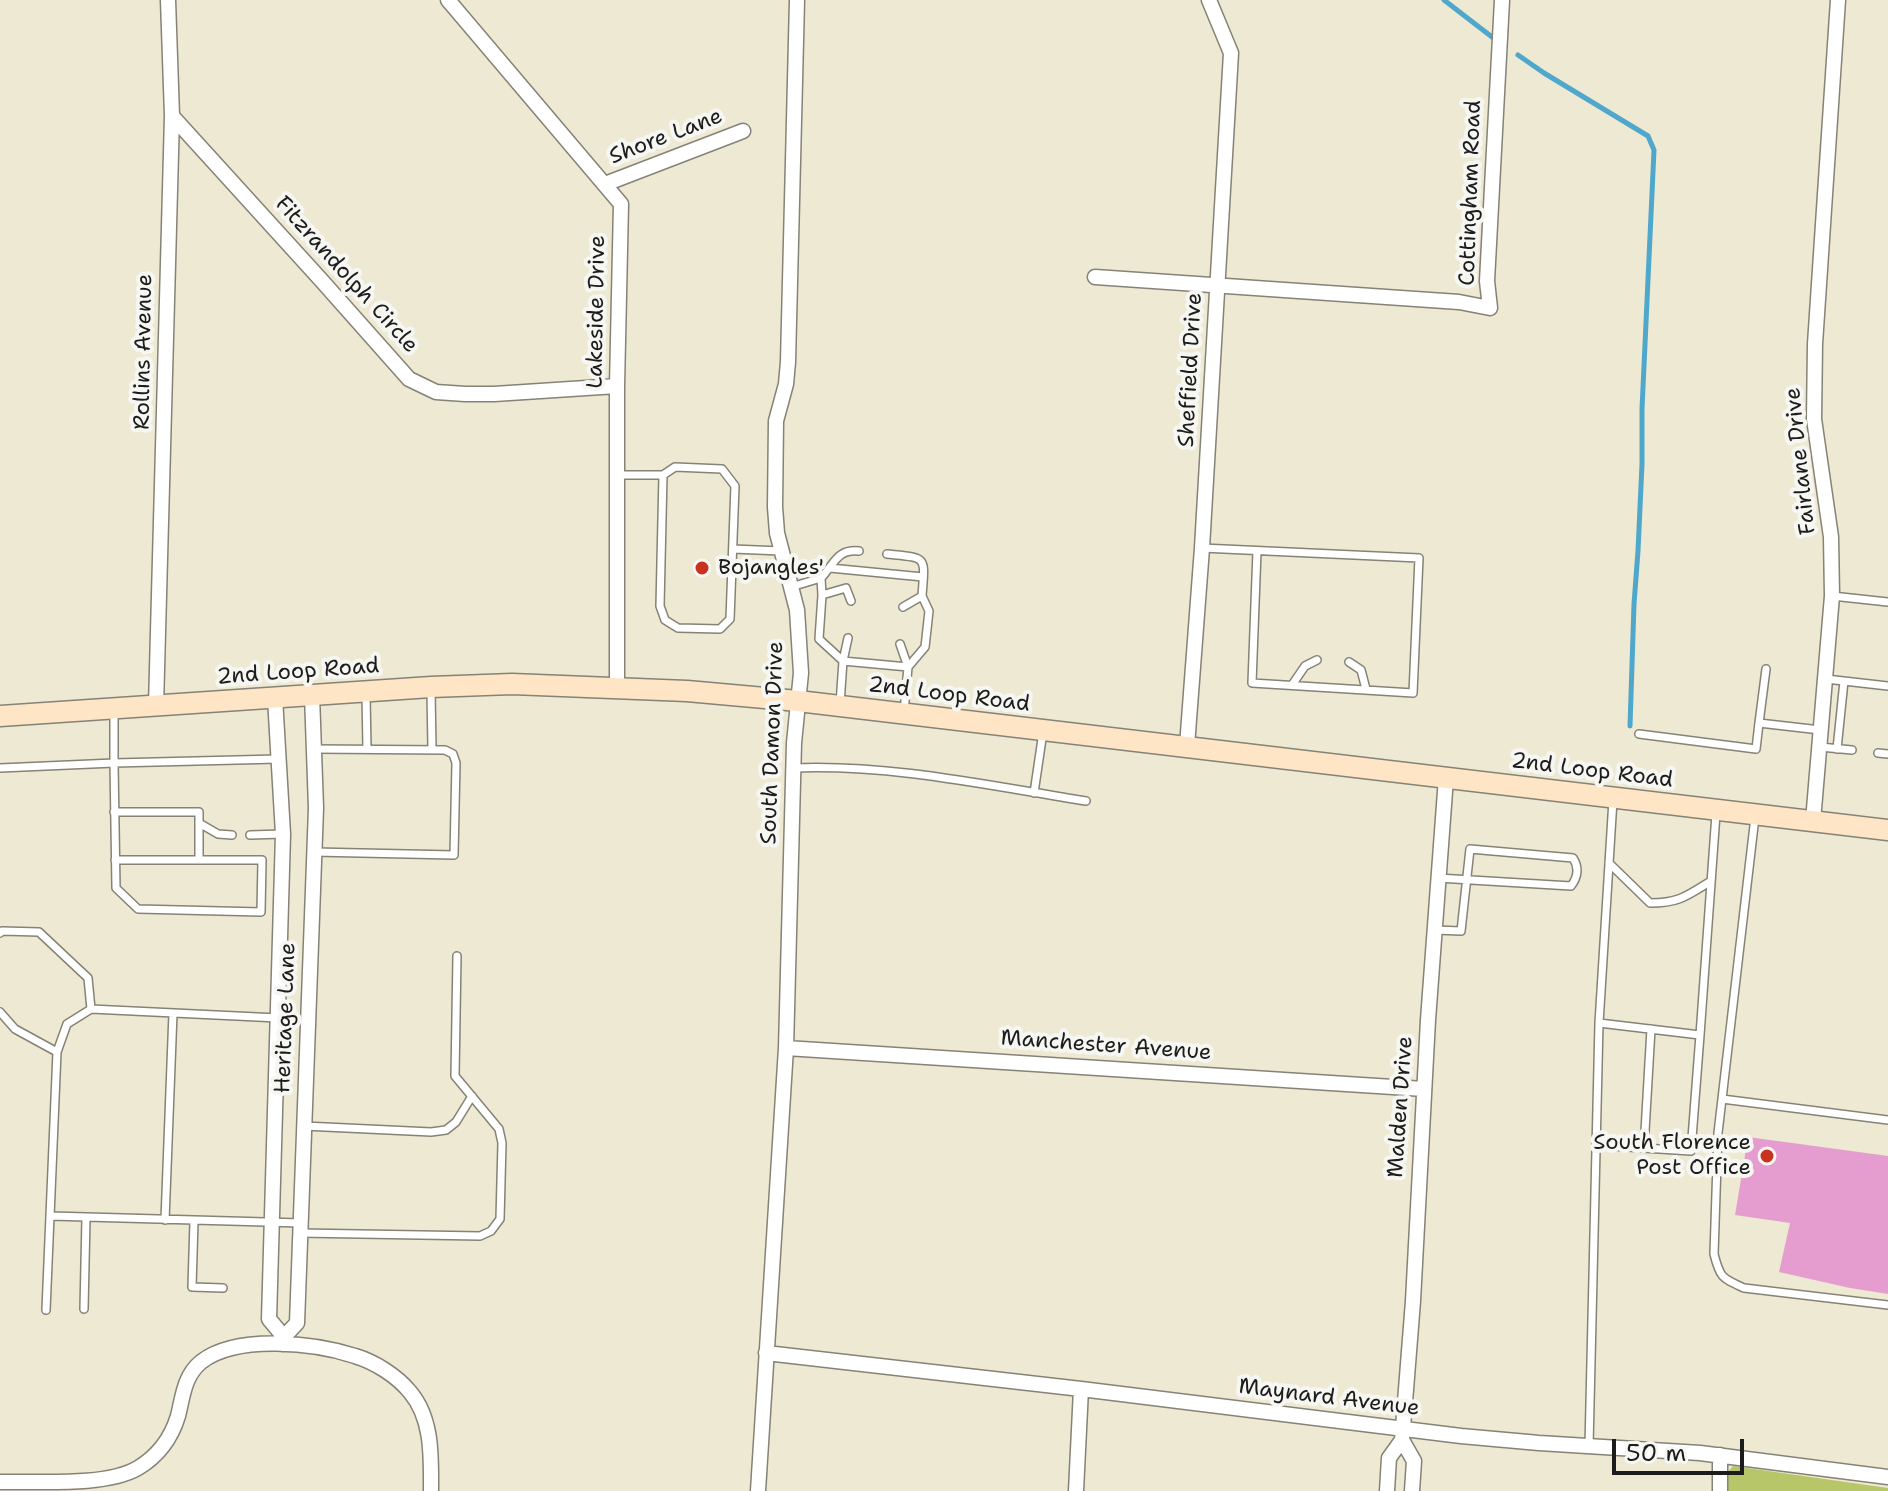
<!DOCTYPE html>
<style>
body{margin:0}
#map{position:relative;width:1888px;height:1491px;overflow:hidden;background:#eee9d2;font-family:"Shantell Sans",sans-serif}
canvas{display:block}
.scale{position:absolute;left:1612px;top:1439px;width:132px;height:36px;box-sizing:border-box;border:4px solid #1c1c1c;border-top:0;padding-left:10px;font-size:24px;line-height:28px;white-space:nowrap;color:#1c1c1c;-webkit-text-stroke:6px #f6f6f2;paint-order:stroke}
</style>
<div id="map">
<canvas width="1888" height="1491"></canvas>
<div class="scale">50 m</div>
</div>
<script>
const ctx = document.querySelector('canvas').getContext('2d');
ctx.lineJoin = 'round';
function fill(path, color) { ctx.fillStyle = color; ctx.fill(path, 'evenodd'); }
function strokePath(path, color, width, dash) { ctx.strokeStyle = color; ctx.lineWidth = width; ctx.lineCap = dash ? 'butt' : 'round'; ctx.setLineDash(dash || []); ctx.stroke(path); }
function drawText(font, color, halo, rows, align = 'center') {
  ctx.font = font + ' "Shantell Sans",sans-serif'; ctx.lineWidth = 8; ctx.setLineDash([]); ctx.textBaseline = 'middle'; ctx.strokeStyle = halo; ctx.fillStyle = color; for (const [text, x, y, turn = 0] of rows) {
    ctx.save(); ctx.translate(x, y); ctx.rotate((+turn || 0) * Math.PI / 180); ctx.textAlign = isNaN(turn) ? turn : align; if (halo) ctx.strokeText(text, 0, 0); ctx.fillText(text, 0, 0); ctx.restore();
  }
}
const green = new Path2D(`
 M1733,1466l155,22v3h-162l1,-18z`);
const stream = new Path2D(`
 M1444,0l48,37
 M1518,55l26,18 104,63 6,14 -12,259v55l-4,87 -4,53 -4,122`);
const building = new Path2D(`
 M1748,1137l140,19v138l-38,-6 -71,-16 11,-49 -55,-8z`);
const service = new Path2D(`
 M617,475h46l-3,131 5,14 13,8 42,1 10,-10 5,-133 -13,-17 -47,-2 -12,8
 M1202,548l217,10 -6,135 -161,-10 5,-132
 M733,549l48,2
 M887,554c41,4 38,1 35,42
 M830,568l93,9
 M821,578c14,-15 16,-29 38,-27
 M791,587l30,-9 1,17
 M1832,596l56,6
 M903,607l19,-11 7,15 -4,36 -17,20 -4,45
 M848,638l-5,23 -24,-22 3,-44 24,-7 5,13
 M1349,662l12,8 5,19
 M1826,679l62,7
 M1292,685l13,-19 12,-6
 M431,691l1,58
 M366,695l1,54
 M840,704l3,-43 65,6 -8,-23
 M1759,723l7,-54
 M1639,734l117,15 3,-26 61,7
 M1820,747l32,3
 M1837,749l7,-68
 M1878,753l10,1
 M0,768l114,-5v-52
 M793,768c99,-4 197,18 293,33
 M1034,793l9,-61
 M114,812h85v48
 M1755,817l-37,316 -4,121c6,24 8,24 30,34l144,17
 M199,823l19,11 14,1
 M250,835l33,-1
 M314,852l140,3 2,-92 -3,-9 -8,-4 -131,-1
 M115,860h147l-1,52 -123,-3 -22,-21 -2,-125 164,-4
 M1609,863l41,40c29,0 37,-7 61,-22
 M1435,930l26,1 9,-82 103,9c6,9 5,19 -2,28l-133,-8
 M0,933l2,-2 37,1 49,46 3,31
 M0,1012l15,17 42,23
 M1599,1023l14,-223
 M1700,1035l16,-221
 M1722,1099l166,21
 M304,1126l127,6 15,-2 10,-8 16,-26
 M1644,1148l7,-119
 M51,1216l250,7
 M165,1220l8,-207
 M194,1221l-2,66 31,1
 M300,1233l180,3 11,-5 9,-12 2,-76 -3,-14 -44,-53 2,-120
 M84,1309l2,-91
 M46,1310l11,-258 10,-28 24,-15 187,9
 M1589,1446l10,-423 101,12 -9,116 -95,-6`);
const minor = new Path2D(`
 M448,0l173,204 -4,182v301
 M172,116l150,165 87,98 27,13 29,2h29l123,-8
 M605,184l138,-53
 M1095,277l364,25 31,6 -3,-27 15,-281
 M275,698l8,136 -14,485 15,18
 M156,706l16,-590 -4,-116
 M1187,746l15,-198 29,-495 -22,-53
 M1813,821l19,-225 -1,-59 -17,-118 1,-75 23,-344
 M786,1048l638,41
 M283,1344l1,-7 13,-14 19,-515 -4,-113
 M766,1353l315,36 380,47 78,7 161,10 188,24
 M1402,1440l11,-139 15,-281 18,-242
 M0,1482c38,-1 105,5 138,-14 20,-12 33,-29 40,-52 5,-20 6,-40 23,-54 36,-28 114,-19 154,-6 20,6 42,20 55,36 23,27 21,66 21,99
 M758,1491l28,-443 8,-305 7,-70 -4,-63 -20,-77 -2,-26 1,-86 10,-37 2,-22 9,-362
 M1076,1491l5,-102
 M1387,1491l2,-33 13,-18 12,21 -2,30
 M1720,1491v-36`);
const secondary = new Path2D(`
 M0,716l431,-29 81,-3 175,7 111,10 1090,129`);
const markers = [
 [702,568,8,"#c8321e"],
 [1767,1156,8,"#c8321e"]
];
const streetNames = [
 ["Shore Lane",666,137,-21],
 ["Cottingham Road",1471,193,-88],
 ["Fitzrandolph Circle",346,275,48],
 ["Lakeside Drive",597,312,-89],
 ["Rollins Avenue",144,352,-89],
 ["Sheffield Drive",1191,370,-87],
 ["Fairlane Drive",1801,461,-96],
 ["2nd Loop Road",298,672,-4],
 ["2nd Loop Road",949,695,7],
 ["South Damon Drive",773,743,-88],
 ["2nd Loop Road",1592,771,7],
 ["Heritage Lane",286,1018,-88],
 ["Manchester Avenue",1106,1046,4],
 ["Malden Drive",1401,1107,-86],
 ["Maynard Avenue",1329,1398,7]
];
const poiNames = [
 ["Bojangles'",718,568],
 ["South Florence",1751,1143,"right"],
 ["Post Office",1751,1168,"right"]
];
fill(green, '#b6c668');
strokePath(stream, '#4fa7cc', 5);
fill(building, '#e59dcf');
strokePath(service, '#858277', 10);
strokePath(minor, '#858277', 17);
strokePath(secondary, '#858277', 23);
strokePath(service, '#fff', 7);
strokePath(minor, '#fff', 14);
strokePath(secondary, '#fee5c5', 20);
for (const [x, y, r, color] of markers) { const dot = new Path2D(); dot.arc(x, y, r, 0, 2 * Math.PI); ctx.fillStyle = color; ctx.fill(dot); strokePath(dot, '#f6f6f2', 3); }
drawText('22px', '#1c1c1c', '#f6f6f2', streetNames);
drawText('22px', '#1c1c1c', '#f6f6f2', poiNames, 'left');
</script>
